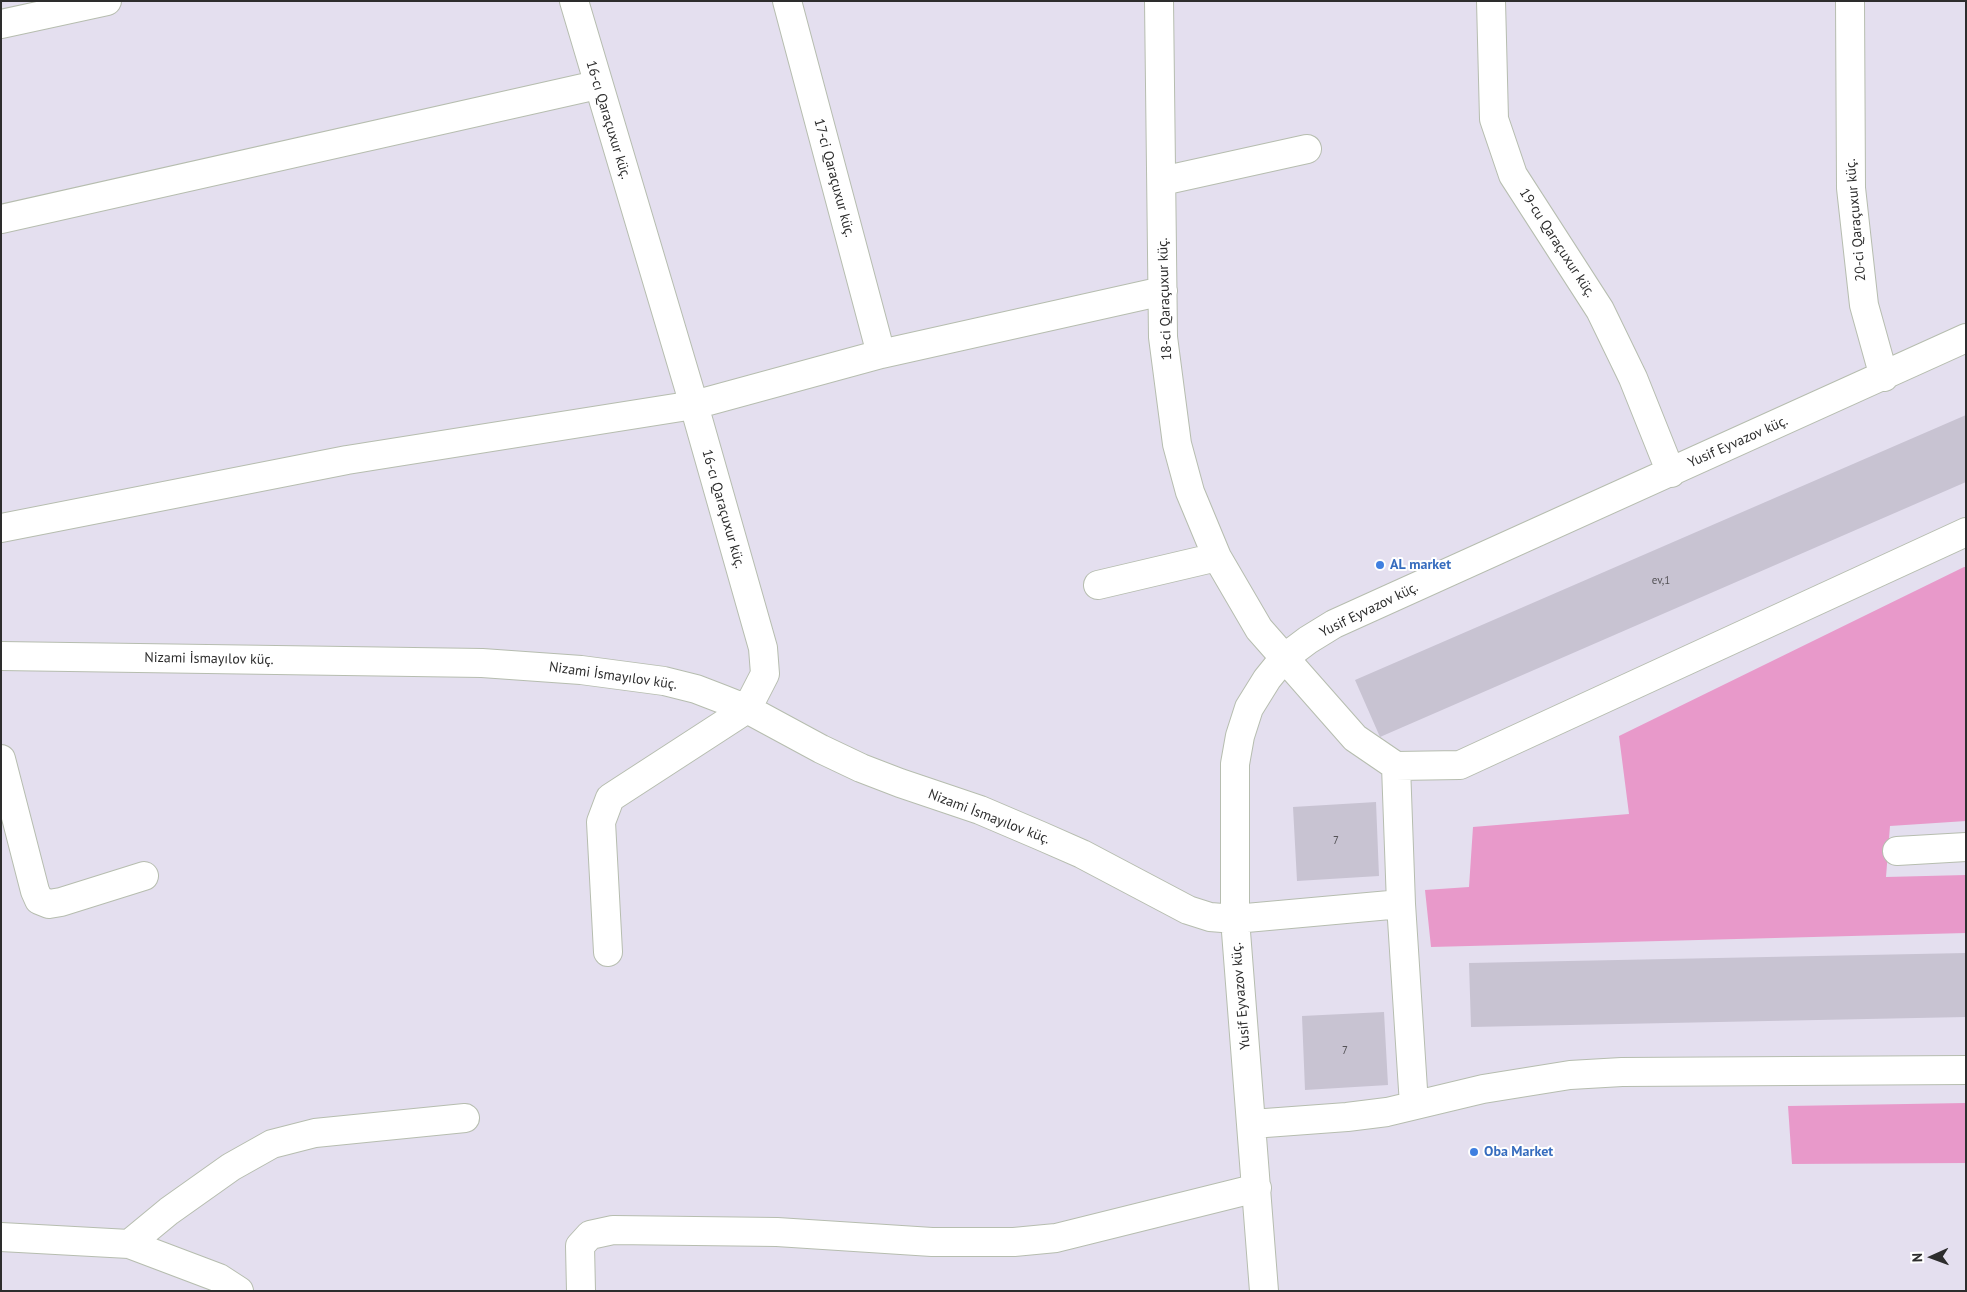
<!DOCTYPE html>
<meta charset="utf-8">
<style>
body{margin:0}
#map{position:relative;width:1967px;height:1292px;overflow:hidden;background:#e4dfef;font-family:"PT Sans",sans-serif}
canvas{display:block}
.frame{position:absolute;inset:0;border:2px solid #2d2d2d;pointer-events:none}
.north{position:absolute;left:1907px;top:1232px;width:50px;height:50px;-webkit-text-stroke:4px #fff;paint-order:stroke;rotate:268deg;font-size:14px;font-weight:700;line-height:20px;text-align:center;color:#2d2d2d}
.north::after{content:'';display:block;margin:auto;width:18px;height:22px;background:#2d2d2d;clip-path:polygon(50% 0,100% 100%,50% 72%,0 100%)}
</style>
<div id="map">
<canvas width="1967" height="1292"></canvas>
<div class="frame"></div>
<div class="north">N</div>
</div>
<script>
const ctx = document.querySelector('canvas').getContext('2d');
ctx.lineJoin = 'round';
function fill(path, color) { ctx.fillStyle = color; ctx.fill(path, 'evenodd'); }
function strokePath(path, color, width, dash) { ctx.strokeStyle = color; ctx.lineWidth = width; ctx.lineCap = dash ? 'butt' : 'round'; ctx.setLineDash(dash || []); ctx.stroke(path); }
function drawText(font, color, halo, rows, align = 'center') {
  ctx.font = font + ' "PT Sans",sans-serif'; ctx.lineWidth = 4; ctx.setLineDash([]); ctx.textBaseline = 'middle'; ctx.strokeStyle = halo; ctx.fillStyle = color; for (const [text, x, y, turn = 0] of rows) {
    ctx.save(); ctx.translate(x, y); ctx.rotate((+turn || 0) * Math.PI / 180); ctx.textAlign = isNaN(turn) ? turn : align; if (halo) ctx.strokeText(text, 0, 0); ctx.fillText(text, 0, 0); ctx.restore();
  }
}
const green = new Path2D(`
 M1964,567h2v254l-76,5 -4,51 80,-2v58l-535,14 -6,-57 44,-3 4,-60 156,-13 -10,-78z
 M1966,1103v60l-174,1 -4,-58z`);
const building = new Path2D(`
 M1966,415v67l-586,255 -25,-57z
 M1376,802l3,74 -82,5 -4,-74z
 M1966,953v64l-495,10 -2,-64z
 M1384,1012l4,73 -83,5 -3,-74z`);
const minor = new Path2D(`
 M574,1l120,404 69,243 2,26 -18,35 -137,89 -9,24 7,130
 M787,1l94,353
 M1159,1l4,336 14,107 13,48 27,65 42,72 96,109 41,28 64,-1 506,-233
 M1491,1l3,118 19,56 87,135 33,68 38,95
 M1850,1l1,187 13,117 20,72
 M1,24l106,-23
 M1162,181l145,-32
 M1,219l596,-134
 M1,528l346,-68 347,-55 187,-51 282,-63
 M1098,585l119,-28
 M1,656l481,7 99,7 83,11 32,8 26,10 25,10 74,40 40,19 39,15 80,27 61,26 41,18 106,56 22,7 25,2 166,-15
 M1,759l34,132 4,9 10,4 12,-2 83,-26
 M1396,766l5,138 13,201
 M1897,851l69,-4
 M1252,1124l95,-7 40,-5 96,-23 87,-14 52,-3 344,-2
 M1,1237l128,7 90,34 20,13
 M129,1244l40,-33 62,-44 41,-23 43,-11 150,-15
 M581,1291l-1,-45 10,-11 23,-5 164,2 155,10h82l42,-4 201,-50
 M1264,1291l-29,-372v-155l5,-28 9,-28 18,-29 17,-21 24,-18 26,-16 632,-286`);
const markers = [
 [1380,565,5,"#3f7fe0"],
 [1474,1152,5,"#3f7fe0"]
];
const numberNames = [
 ["ev,1",1661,581],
 ["7",1336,841],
 ["7",1345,1051]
];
const streetNames = [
 ["16-cı Qaraçuxur küç.",608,120,73],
 ["17-ci Qaraçuxur küç.",834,178,75],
 ["20-ci Qaraçuxur küç.",1856,220,-95],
 ["19-cu Qaraçuxur küç.",1557,243,57],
 ["18-ci Qaraçuxur küç.",1165,299,-92],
 ["Yusif Eyvazov küç.",1738,442,-24],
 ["16-cı Qaraçuxur küç.",723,509,74],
 ["Yusif Eyvazov küç.",1369,610,-26],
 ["Nizami İsmayılov küç.",209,659,1],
 ["Nizami İsmayılov küç.",613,676,8],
 ["Nizami İsmayılov küç.",989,817,21],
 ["Yusif Eyvazov küç.",1241,996,-95]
];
const shopNames = [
 ["AL market",1390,565],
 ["Oba Market",1484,1152]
];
fill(green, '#e899ca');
fill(building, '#c8c3d2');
strokePath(minor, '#b6bdaf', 30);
strokePath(minor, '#fff', 28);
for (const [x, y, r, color] of markers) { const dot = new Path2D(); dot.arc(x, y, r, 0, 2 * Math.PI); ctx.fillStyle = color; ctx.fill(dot); strokePath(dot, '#fff', 2); }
drawText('11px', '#545256', null, numberNames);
drawText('14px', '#2d2d2d', '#fff', streetNames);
drawText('bold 14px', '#366cbe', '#fff', shopNames, 'left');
</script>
